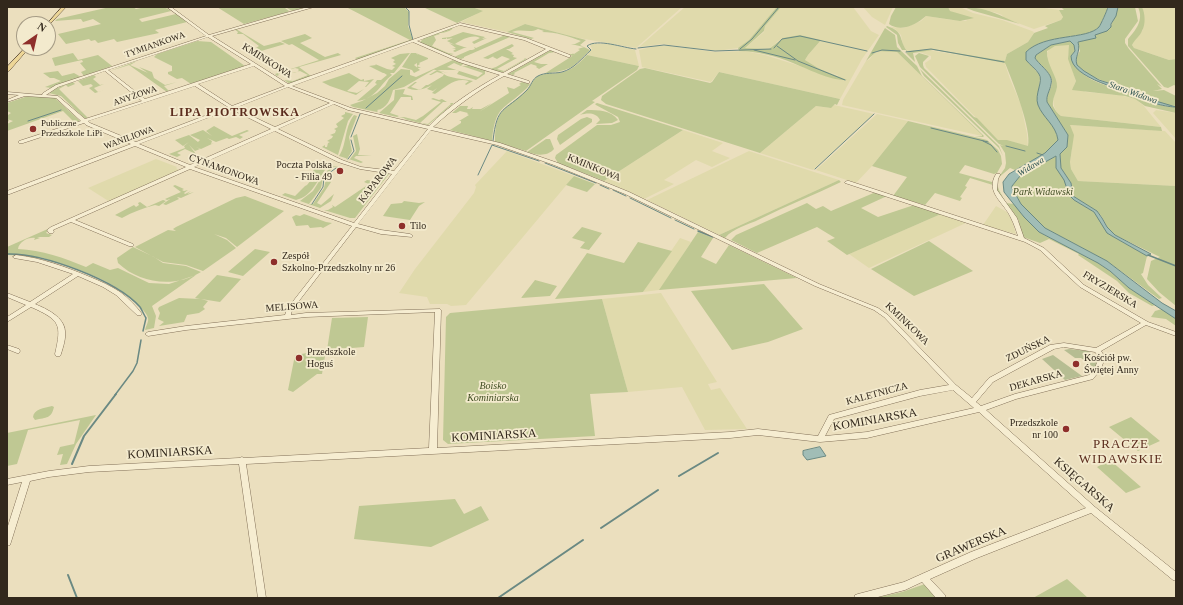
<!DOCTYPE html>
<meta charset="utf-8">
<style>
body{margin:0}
#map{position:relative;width:1183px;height:605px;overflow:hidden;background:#ebdfbe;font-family:Georgia,serif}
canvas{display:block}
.frame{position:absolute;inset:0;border:8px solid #32281c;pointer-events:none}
.north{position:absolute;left:16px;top:16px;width:40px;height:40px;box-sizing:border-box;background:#f3eacd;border:1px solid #a69c86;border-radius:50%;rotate:34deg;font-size:11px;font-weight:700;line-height:16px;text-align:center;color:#32281c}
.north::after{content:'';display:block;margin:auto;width:14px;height:18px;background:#8e2f2b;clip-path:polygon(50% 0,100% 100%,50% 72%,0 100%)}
</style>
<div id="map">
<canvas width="1183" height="605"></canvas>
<div class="frame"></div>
<div class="north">N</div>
</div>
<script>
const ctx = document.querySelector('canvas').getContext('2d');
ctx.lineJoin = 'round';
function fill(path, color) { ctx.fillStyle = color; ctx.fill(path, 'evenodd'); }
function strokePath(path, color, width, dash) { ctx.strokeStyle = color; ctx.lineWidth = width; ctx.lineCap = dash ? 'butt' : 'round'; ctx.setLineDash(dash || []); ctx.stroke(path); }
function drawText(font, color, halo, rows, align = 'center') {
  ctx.font = font + ' Georgia,serif'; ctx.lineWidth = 3.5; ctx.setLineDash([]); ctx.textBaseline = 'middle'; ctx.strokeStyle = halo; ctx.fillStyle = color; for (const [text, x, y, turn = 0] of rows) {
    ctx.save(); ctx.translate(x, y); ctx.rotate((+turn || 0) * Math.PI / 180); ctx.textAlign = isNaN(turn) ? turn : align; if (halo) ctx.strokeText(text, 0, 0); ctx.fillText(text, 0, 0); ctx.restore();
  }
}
const farmland = new Path2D(`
 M472,7h210l-46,41 -57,-10 -54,-14 -18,8 -46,-10 21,-11z
 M685,7h92l-28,33 -11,8 -21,3 -55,-7 -23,3z
 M781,7h72l18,24 8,4 -17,24 -22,40 -121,-27 -8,10 -69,-15 -3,-17 17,-4h15l44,6 29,-1 21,4 79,25 -7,-5 -19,-7 -13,-8 3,-5 13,-15 -21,-5 -22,6 -9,8 -24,-1 19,-16 1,-6z
 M863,7h30l-8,18 -13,-8z
 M948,7h12l13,6 29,7 30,11 2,1 -2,4 -4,6 -21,12 -2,7h-2l-71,-12 -25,2 -4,-6 -2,-10 -6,-6 -5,-2 14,1 17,-7 5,-5 26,4 15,1 -5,-5 -12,-5z
 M973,7h64l22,3 4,7 -2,3 -27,9 -30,-11 -2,-3 -5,-2z
 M1142,7h34v52l-7,1 -35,-12 -2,-3 2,-5 9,-10 1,-15z
 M593,44h16l26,6 4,16 -52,-11 5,-6 -2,-4z
 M1066,44l3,1 1,3 -2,7 8,26 -2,4 12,7 33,3 16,4 8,6 18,22 -100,-11 -5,-5 -2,-5 -1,-7 4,-11 -9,-26 -1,-9 2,-4 6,-3z
 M880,50l17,2 85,83v1l-140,-31 1,-5 23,-39 4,-2 4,-6z
 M928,50l78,13 -1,1 5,15 11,26 6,29 1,13 -21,-7h-9l-72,-73 -1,-4 6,-4v-3l-12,-4z
 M834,105l40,9 -61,56 -53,-17 56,-47 14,2z
 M1156,110l20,3v26l-23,-26z
 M877,114l31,7 -36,45 -16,17 -40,-13z
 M1069,125l96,6 11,12v43l-98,-5 -7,-12 -1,-7 2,-13z
 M683,130l40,13 -11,8 18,7 -18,9 -16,-7 -32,20 10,4 -30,15 -40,-18z
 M507,151l67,25 -108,129 -15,1 -4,-2h-17l-3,-7 -28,-4 16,-24 59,-76 2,-6 -1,-2z
 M749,151l90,29 -120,55 -72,-35z
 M156,159l21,8 -1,1 3,2h4l-73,32 -22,-14z
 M996,206l11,6 5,9 4,13 -33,-9z
 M941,214l27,8 -99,46 -20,-14z
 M680,238l11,4 -30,47 -2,1 -16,2z
 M661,293l56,89 -9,2 3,6 9,-2 27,41 -42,1 -23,-43 -54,5 -26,-93z`);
const green = new Path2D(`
 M110,7h23l3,2c12,-2 26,-5 35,2l-32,8 3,3 34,-8 11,8 -32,8 4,3 -42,9 -3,-3 -16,4 -3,-3 -4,1 -2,-2 -23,5 -8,-10 43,-10 -8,-5 -10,3 -2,-3 -26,2 2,-2z
 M217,7h72c5,3 10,-2 15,1l-12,3 -5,-3h-2l4,3 -1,1 -44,12z
 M346,7h58l5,5 -1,14 5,14 -55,20 -3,-2 55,-18z
 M423,7h49l11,4 -26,12z
 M781,7l-16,19 -1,5 -19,17 24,1 14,-11 17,-3 21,5 -13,15 -3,5 13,8 29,12c-16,1 -39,-11 -54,-17 -16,-7 -37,-12 -54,-12l-1,-3 11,-8 27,-32z
 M896,7h52l2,4 24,7 -14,3 -34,-5c-9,8 -25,17 -37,8l2,-8z
 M964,7c23,0 36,9 56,17l-46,-13z
 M1061,7h47c-1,4 -7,17 -9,20 -12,13 -54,6 -73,25v8l13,14 1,4 -2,28c8,10 18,20 20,34 -11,15 -27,21 -43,30l-5,-2 -12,10 7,-10 1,-5 -1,-10 -5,-8 4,1 -5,-2 -79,-77 -5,-11 4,-3 10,3 -6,6v3l1,3 50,49 3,1 21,22h9l21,6c4,-17 -16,-66 -23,-83l-72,-13 -20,3 2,9 -9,-9h3l-3,-1v-2h-4l-4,-7 -1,-8 -11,-8 1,-1c18,6 11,13 20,25l25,-2 73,12 2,-7 21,-12 6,-9 14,-5 -3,-2 16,-6 2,-3 -4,-7h5z
 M1118,7h17l3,14 -13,18v4l4,6 33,38 -5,-3 5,5 -9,2 11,-1 12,6v10c-14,0 -28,-10 -40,-14 -21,-8 -43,-11 -59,-27l-1,-7 4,-7 -2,-9 18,-5 -1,-2 16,-9z
 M1138,7h4c3,6 4,17 0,24 -2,5 -7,8 -10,14l2,3 35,12 7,-1v27l-2,-1 -6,3 -4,-1 -36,-41v-7c8,-9 16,-19 10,-32z
 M525,24l61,16 -6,5 10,5c-20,20 -17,19 -46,24l36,-23 -8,5 -3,-2h4l-1,-1 2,1 6,-4 -2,-1 6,-2 -13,-3h4l6,-3c-13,-5 -25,-9 -39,-9l2,-1 -6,-2c-9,5 -16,-1 -26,3l22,6 -3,1 -24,-7z
 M453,27c0,4 -10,6 -14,6l1,1 -6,2 2,4 -4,6 16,7 6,1 -5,1 2,1 -32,-13 7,-7z
 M885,28l10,7 2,12 20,19 5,10 62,60 -1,1 -8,-1h7v-1l-85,-83 -20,-1 -11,10z
 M234,29h2l28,17 16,-4 5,2 -24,7 -5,-3 3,-2 -16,-12h-6l1,-2z
 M463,32l22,5 -3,2 5,-1 -13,6 -2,-2 8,-4c-8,-4 -17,1 -25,6l12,4h-3l-9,4 -2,-1 3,-2 -4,-1h4l-7,-5 6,2 -8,-4 6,-3 -6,1v-2l-1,2h-4v-1l8,-1z
 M305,34l7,4 -12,5 25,14 13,-4 3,2 -42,12 12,9 -21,8 -6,-4 9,1 15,-6 -8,-4 -6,2 -2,-1 3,1 4,-2 -1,-1 1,-1 -4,-1 -17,6 1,1 -2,1 -2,-2 44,-14 -27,-16 -3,1 -8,-4z
 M502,35l8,2 -46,20v1l-3,1 -7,-2 16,-7h2l3,-1 -1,-2 2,1 27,-12z
 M197,41l14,1 34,24 -54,18 -9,-6 -5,1 -9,-5v-2l4,-1v-5l-18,-9 3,-3z
 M1070,41l4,4 1,6 -4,5c3,5 6,12 10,16 16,15 43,17 62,24 7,8 23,11 33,11v6l-31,-7 -10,-7 -10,-3 -53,-6 4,-9 -8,-22 1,-14 -14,1 -8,5c-1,13 11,26 10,36 -1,7 -5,11 -4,19 2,4 4,7 8,10l100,11 1,4 -92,-6 4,10 -4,27 1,7 7,12 98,5v120l-17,-14 -12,-13 4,-18 9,-4 -45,-22 -8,-8 -5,-10 -5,-6 -24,-15 -2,-13 -10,-15 -1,-14 7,-7 1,-12 -21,-33c-1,-8 5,-13 5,-21 -1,-9 -13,-16 -17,-23l1,-3 15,-10z
 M512,44l2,2 -5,3h-3l7,4 -2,1 3,1 -1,2 4,1 -20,11 7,2 21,-12 -1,-1 3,1 -24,13h-4l-8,-2 -1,-1 6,-2 14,-8 -8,-3 -5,3 -4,-2 1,-1 -6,3 -5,-1z
 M551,50l4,2 -6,1 -15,9 7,2h7l-9,5 -3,-2 1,-1 -6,-2 -17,9 1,1 -2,1 -5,-1z
 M73,53l5,7 20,-5 14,11 -28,10 -3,-4 5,-2 -6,-7 3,-1 -1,-2 -27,6 -3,-8z
 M410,53l-16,20h-11l-14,-7 7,-1 -1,-1 12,5 5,1 3,-3 -3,-1 4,-2 -3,-2 2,-2 -4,-2 9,-4z
 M411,53h5l2,2 -1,-2 1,1 10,4v1l-9,4 1,1 -3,2 4,2h-4v-5l-3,2 6,5 -6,3 -2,-3 -10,-3z
 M587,55l52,11 -2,4 -45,31 3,1 -69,49 -31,-9c0,-35 10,-31 32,-52 4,-4 6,-11 11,-14 7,-3 14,-2 21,-3 13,-2 20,-10 28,-18z
 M453,60l41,13 -9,-2v3l-9,6 -19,-6 2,-3 -3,-1h-22l1,-1 -31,18 -11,3c-2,8 -6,19 -16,20l1,1 -1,1 -24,-5 -3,-2 12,-4 15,-8 8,-7 4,-7 12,-10 9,1v5l6,2zM454,63l7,3 2,-2 5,2h-6l21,7 -5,4 -31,-10z
 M137,61l-7,4 18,8 -9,-6 13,5 2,6 11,7 12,-3 -13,4 5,5 -2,1 -38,-27 -19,6z
 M645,68l65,15 2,-1 7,-10 121,27 -3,6 -2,-1 -4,4 -15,-2 -56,47 -154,-49 -5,-4 1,-4 38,-27z
 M920,69l79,77 4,10 -4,-8 -75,-72z
 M437,70l11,3 -9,-2c6,3 6,5 12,6 7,2 14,2 22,4l-7,4 -1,-1 4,-3c-14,-4 -23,6 -34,13l-3,-1 5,-5 -4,3 -6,-2 5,-4c-8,4 -15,7 -25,3l8,-6h2l-6,5 9,3 6,-5h2l15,-9 1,-2 -7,-2 -6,3h-2z
 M58,71l4,5 12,-3 7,4 -30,11 -6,-1 16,-6 -7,-3h-4l-7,-5z
 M349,73l12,7 3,-1v2l10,-2 -8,8h-1l4,-5 -10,-1 -12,10 10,2 7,-4 -8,6 -26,-9 -8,-4z
 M384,73h6l2,2c-12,9 -16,24 -35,26l20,-17 -2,-1 2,-3h4l6,-5z
 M94,75l2,2 -3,2 7,6 4,-1 -10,4 4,4 10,-3 -13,4 -6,-5 4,-2 -2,-2 -8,2 -5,-5z
 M73,82l2,2 -7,3 -2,-2 -7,4 30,30 -5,-1 -23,-22 -12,-3 8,-5z
 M522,82l8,2 -3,4c-23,22 -32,17 -35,53l-42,-11 11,-7v-2h-2l10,-6 -2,-1 1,-1 -8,-2 -4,2h-4l8,-7h8l-1,3h3l3,-2 -1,2h9l11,-6 -13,9 30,-19 -2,-6 7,2 7,-4 -2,-1z
 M405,89l-2,5 9,2 1,4h-2v-3h-10l-11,16 9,3 -2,1 -18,-4 15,-13 1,-10z
 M28,96l26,1 26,24 -8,3 2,-2 -11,-11 -56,20v-12l2,1 -2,4 6,-3 -6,-2v-7l1,3 3,-2 -4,-2v-8z
 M433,98l6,2 3,-1 5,3h-4l-23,21 8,1 23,-20 -1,-1h4l-26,22 -24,-6 1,-1h-6l5,-1 12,3 7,-4 18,-14 -10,-3z
 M597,103l86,27 -79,51 -46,-18 -3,-5 1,-3 41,-30h14l9,-3 -2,-5 -22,-12 -1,-1z
 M587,110c11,0 24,0 31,10l-6,3 -16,1 4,-4c-4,-8 -13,-7 -20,-5z
 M345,112l8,2 -5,7 -10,34 -16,-8 3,-2v2h2l1,-4 2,-1 -3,-1 5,-3 1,-2 -3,-1 5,-2 1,-3 -2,-1 4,-2 -2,-3 8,-6 -3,-2 4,-2z
 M354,115l3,1 -8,21 3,14 -5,8h3l6,-8 -3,-15 4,-2 3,15 -2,6 14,1h-16l-2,2 9,4 -2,1 -22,-7c8,-11 5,-28 15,-41z
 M587,117l5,2v3l-32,23 -3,-6 1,-4 23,-16z
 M908,121l79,19 11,10 3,6 1,8 -5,9 -3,1 -29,-9 -6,8 33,9 1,3 -23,-7 -5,8 2,1 -7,10 2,1 -2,3 -25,-8 -10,12 -32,-9 14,-19 -35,-11z
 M214,126l18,10 15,-6 2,1 -10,4 4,2 -3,2 -4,-2 -7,2 -2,-1 -11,4 -9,-4 5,3 -1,3 3,-1 -13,6 -5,-2 4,2 -5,2 -6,-6 7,9 -11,-5 -8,4 4,2 -4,2 -8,-3 16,-6 -1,-2 5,-4 -6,4 -8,-6 14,-5 9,7 2,-2 -10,-5 13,-5 9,6 -6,-5z
 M546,139h4l4,10c-7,8 -18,6 -27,3z
 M1056,156v12l9,12 4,15 5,5 20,12 18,24 35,20 -4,17 -2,1 7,11 14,13 -3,1 -52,-38 -62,-33 -24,-24 -9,-16v-2l8,-10z
 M320,163l8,3c-10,12 -15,30 -32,34l-14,-5 3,-2 10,3 10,-10 2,-1 4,-5 -3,-1 9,-14z
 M332,166l7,1h-5l-11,11 -2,10 -12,16h4l11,-16 2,-9 5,3 -14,21 4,2 13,-11 -3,7 -11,7 -20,-7 13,-10 10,-16z
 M380,173l9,1 -34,44h-5l-26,-8h4l5,-3 -1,-2 3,2 34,-23 -5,-2 3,-2 7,1 3,-3 5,-2 -4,-1z
 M574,176l21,8 -8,8 -21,-7z
 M839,180l2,2c-27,13 -55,24 -81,37 -12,6 -27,9 -35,19l-6,-3z
 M997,184l2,6 7,13 8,1 10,13 15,15 59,31 12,8 19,17 26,17 -3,1 -23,-13 -12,-12 -39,-26 1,-1 -30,-15 -9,4 -17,-6 -5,-14 1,-2 -22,-30z
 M175,185l9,4 -2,1 2,1 4,-1 -4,3 1,1 6,-3 -4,3 7,-2 -13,6 -4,-1 2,2 -13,6 -3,-1 7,-5 -3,1 -2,-1 16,-7 -8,-6z
 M876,192l11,4 -26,12 17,9 36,-12 27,9 -94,41 -20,-14 8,-3 -18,-11 -60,26 -26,-13 5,-5 71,-32 9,6 7,-3 8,5z
 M245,196l39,15 -47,36 -11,-9 -12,-4 13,6 9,8 -33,23 -17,-6 -23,-3 -28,-15 33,-17 8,1 -3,-2 3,-2 60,-29z
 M163,200l3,1 -7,5 -4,-1c-12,3 -22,7 -33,13l-7,-3 19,-10 2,2 3,-2 -1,-2 2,-1 7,5z
 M404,201l15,2 6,-1 -6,4 -9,14 -27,-4 8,-12 11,-1z
 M304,214l22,8 6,1 -9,5 -2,-1 -11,1 -2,-3 -12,1 -4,-9 4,-2 4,1z
 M582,227l20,6 -13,17 -9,-2 5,-6 -13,-4z
 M50,228l-4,5 6,2 -3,2h-12l3,1 -6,2 1,-2c-7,-1 -16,4 -17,11 24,1 46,9 68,18l7,-4 17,7 8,-2 31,15 20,1 27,-9 -44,31 4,10 -2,12 -9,2c1,-4 4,-9 3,-12 -1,-4 -4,-7 -7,-10 -26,-29 -66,-40 -101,-51l-5,2 -8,-3 -20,-1v-8z
 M698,232l15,6 -12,19 15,7 13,-19 68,33 -138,12z
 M929,241l44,30 -59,25 -43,-27z
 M638,242l34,9 -29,41 -88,7 32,-46 37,10z
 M133,247l21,10 9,6 23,3 15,6c-26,16 -61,12 -83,-9l-1,-5z
 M255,249l15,3 -27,24 -15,-4z
 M217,275l24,4 -21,23 -19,-3 7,2 -5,6 2,2 -6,4 -12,2 -3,7 -25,4 5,-4 -6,-3 2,-6 -2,-4 1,-2 20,-9 21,1 -5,-1z
 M535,280l22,6 -7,10 -29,2z
 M764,284l39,45 -35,13 -36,8 -41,-59z
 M602,299l26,93 -38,2 5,42 -147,8 -5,-4 3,-123 4,-4z
 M1162,309l14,10v7l-10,-7 -15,-2 4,-6z
 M368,317l-4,30 -37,3 5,-32z
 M326,350l-4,24h-5l-24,18 -5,-2 7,-35z
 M52,406l2,1c-3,12 -7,10 -19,13l-2,-3c1,-8 11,-9 19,-11z
 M96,415l-20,29 -9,20 -7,1 3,-11 -6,1 3,-8 14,-3 6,-24 -52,10 -11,34 -10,2v-33z
 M1131,417l29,24 -22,10 -29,-24z
 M1110,460l31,27 -15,6 -29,-26z
 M455,499l9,15 17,-8 8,14 -58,27 -77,-8 5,-33z
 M1067,579l21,19h-55z
 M925,584l13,14h-63l27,-6z`);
const cemetery = new Path2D(`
 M1069,349l19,2 11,7 -3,11 -15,-11h-6l-11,-8z
 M1053,355l29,21 -17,4 -23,-21z`);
const water = new Path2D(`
 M1108,7h10l-2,9 -5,8v3l-4,4 -12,4 1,3 -18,4c3,11 -4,14 -1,23l7,6 15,9 37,12 13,7 27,8c-8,0 -30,-4 -33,-11 -18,-6 -72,-17 -72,-40l4,-5 -1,-6 -4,-4 -19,4 -15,10 -1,3c5,8 19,16 16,26 -1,7 -5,11 -4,18l21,33 -1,12 -7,7 1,14 10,15 2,13 24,15 5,7 5,9 8,8 36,19 -4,2 -35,-20 -5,-3 -13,-21 -20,-12 -5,-5 -5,-15 -8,-12v-12l-36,20 -8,10v2l9,16 24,24 62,33 55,42 14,8v8l-47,-31 -19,-17 -12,-8 -59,-31 -15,-15 -20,-25 -1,-10 6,-8 36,-21 13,-13c-2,-15 -15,-22 -20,-35 -4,-11 6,-24 1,-31 -3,-5 -9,-9 -13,-14v-8c19,-19 61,-12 73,-25 2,-3 8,-16 9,-20z
 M820,447l6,9 -19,4 -4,-5v-4z`);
const streamFar2 = new Path2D(`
 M405,7l4,4v14l4,15
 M777,46l21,15 47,19
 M638,48l26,-3 51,6 56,-2
 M774,48l8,-9 18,-3 67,15
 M740,49l12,-10 27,-32
 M754,50l41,10
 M906,52l25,-3 73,13
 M872,53l10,-3 18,1
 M366,108l36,-32
 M28,121l33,-11
 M931,128l57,14
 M351,137l9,-23
 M493,141c4,-37 11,-28 34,-51 4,-4 5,-11 11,-14 7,-4 16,-2 24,-4 12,-3 20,-14 29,-22l-4,-4c11,-8 36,2 49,3
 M983,141l8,4 6,7
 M1006,146l19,5
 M1037,153l6,2
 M348,159l6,-8 -3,-11
 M545,163l51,20
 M815,169l59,-55
 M478,175l14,-30 47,16
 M600,185l9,4
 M613,190l13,6
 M630,198l41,20
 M312,204l11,-17 1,-10 12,-9
 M675,220l19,9`);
const streamFar1 = new Path2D(`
 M698,231l15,6
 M7,254c36,-1 109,26 133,53 2,3 4,8 6,11l-3,13
 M1148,255l28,11
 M115,395l18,-24 4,-8 4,-23`);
const stream = new Path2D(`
 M72,464l12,-28 32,-42
 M679,476l39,-23
 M601,528l57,-38
 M68,575l9,23
 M498,598l85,-58`);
const minor = new Path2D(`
 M167,7h4l38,28 69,-20 30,-8h6l-102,29 76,48 172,-61 66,15 44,17v2h-2l-18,-7 -43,24 22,7v2h-2l-23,-7c-26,14 -49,31 -71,51l67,16 58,20 71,29 190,92 59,24 10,7 68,70 16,13 17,-20 61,-33 14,-2 32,5 45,-25 -61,-36 -40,-37 -15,-8 -180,-59v-1l2,-1h2l169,55c-2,-6 -4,-12 -7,-18 -7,-16 -26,-25 -15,-44h4v1l-2,4 -1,11 20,28 7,20 20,10 40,37 64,37 28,10v4l-30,-11 -45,26 4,6 -4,12 -8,10 -77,20 -30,11 109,97 81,65v9l-3,-1 -82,-67 -114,45 -47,21 15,16 1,3h-10l-14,-16 -17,8 -31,8h-20l1,-3 3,-1 46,-12 67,-30 115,-44 -107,-96 -112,26 -47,4 -62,-7 -28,3 -484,26 20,134h-8l-19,-134 -150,8 -40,5 -19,4 -19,61 -1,3 -3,1v-17l15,-47 -15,3v-6l42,-8 40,-5 150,-8 3,-1 2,1 185,-10 6,-136 -129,5 -120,13 -38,6 -3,-2 3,-2 38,-6 99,-11 2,-6 65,-83 -162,-57 -115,51 58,24 1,1 -1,1h-4l-58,-24 -16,7 -2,1 1,2 -1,1h-4l-2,-3 4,-3 135,-60 -51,-21 -128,49v-4l124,-47 -45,-19 -2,-2 -61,20h-4v-2l62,-20 -25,-23 -31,-2 -18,6v-2l12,-5 -12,-1v-2l35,3 1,-2 13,-8 150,-49zM460,25l64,15 22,9 -43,24 -42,-13 -44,-19zM208,37l43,27 -106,35 -37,-29zM413,42l46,20 41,13c-24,13 -52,31 -71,51l-78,-18 -59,-22zM254,66l31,20 -53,20 -34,-22zM105,71l37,30 -57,18 -27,-23 -12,-1 12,-8zM195,86l33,21 -92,35 -46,-19 -2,-2zM288,87l42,16 -55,24 -40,-19zM334,104l14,6 80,19 -34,42 -33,-4 -19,-7 -64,-31zM231,109l40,20 -81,36 -51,-21zM431,130l66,15 57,20 71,29 190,92 59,24 10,7 65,68 -29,5 -91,25 -11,21 -60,-7 -28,3 -293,16 4,-138 -1,-1 -134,4 -15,2 1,-5 64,-83 25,7 31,3 1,-1 -3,-2 -29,-4 -23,-6zM275,131l63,31 22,7 32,5 -38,49 -160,-56zM1064,347l31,5 4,5 -4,11 -6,7 -74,19 -34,12 -5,-4 17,-20 61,-33zM953,390l21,18 -107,24 -42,4 9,-17 86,-23z
 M16,255c26,3 50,12 74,22 10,4 21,9 30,15 8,6 16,14 22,22l-1,1h-4l-21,-20 -13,-8 -25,-11 -43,28c12,5 29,13 30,27 1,8 -2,16 -4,23l-1,2h-4l-1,-2c7,-30 5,-34 -24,-47l-24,15v-5l19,-12 -19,-8v-4l23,9 43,-28 -36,-12 -23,-4 -1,-1z
 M7,345l12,4 1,2 -1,2h-2l-10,-4z`);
const major = new Path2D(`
 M62,7h4l-18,19v-2h-1z
 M25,48h4l-20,23h-2v-4z`);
const markers = [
 [33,129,4,"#8e2f2b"],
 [340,171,4,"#8e2f2b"],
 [402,226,4,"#8e2f2b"],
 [274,262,4,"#8e2f2b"],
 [299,358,4,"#8e2f2b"],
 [1076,364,4,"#8e2f2b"],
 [1066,429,4,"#8e2f2b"]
];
const farStreetnames = [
 ["TYMIANKOWA",155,45,-19],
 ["ANYŻOWA",135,96,-19],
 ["WANILIOWA",129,138,-20]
];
const farWaternames = [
 ["Stara Widawa",1133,93,20],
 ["Widawa",1031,167,-31]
];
const farPoinames = [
 ["Publiczne",41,124],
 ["Przedszkole LiPi",41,134]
];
const streetNames = [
 ["KMINKOWA",267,61,32],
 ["KMINKOWA",594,168,22],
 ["CYNAMONOWA",224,170,20],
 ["KAPAROWA",378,180,-52],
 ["FRYZJERSKA",1110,290,31],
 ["MELISOWA",292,307,-4],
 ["KMINKOWA",907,324,44],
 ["ZDUŃSKA",1028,349,-26],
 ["DEKARSKA",1036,381,-16],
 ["KALETNICZA",877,394,-15]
];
const poiNames = [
 ["Poczta Polska",332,165,"right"],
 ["- Filia 49",332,177,"right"],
 ["Tilo",410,226],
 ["Zespół",282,256],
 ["Szkolno-Przedszkolny nr 26",282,268],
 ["Przedszkole",307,352],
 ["Hoguś",307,364],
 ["Kościół pw.",1084,358],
 ["Świętej Anny",1084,370],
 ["Przedszkole",1058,423,"right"],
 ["nr 100",1058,435,"right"]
];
const parkNames = [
 ["Park Widawski",1043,192],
 ["Boisko",493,386],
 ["Kominiarska",493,398]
];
const farDistrictnames = [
 ["LIPA PIOTROWSKA",235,113]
];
const nearStreetnames = [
 ["KOMINIARSKA",875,420,-10],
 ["KOMINIARSKA",494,436,-3],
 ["KOMINIARSKA",170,453,-3],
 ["KSIĘGARSKA",1084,485,41],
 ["GRAWERSKA",971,545,-23]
];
const nearNeighbourhoodnames = [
 ["PRACZE",1121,445],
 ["WIDAWSKIE",1121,460]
];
fill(farmland, '#e0daac');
fill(green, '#bfc893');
fill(cemetery, '#b6bd92');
fill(water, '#a1bdb6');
strokePath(water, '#6a8983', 1);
strokePath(streamFar2, '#6a8983', 1);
strokePath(streamFar1, '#6a8983', 1.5);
strokePath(stream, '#6a8983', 2);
strokePath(minor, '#827058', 1);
strokePath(major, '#503e2c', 1);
fill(minor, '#f6edd1');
fill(major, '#edd697');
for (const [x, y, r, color] of markers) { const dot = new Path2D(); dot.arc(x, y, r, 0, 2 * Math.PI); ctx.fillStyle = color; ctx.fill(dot); strokePath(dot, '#f3eacd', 1.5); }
drawText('9px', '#32281c', '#f3eacd', farStreetnames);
drawText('italic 9px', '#2c5151', '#f3eacd', farWaternames);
drawText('9px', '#32281c', '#f3eacd', farPoinames, 'left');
drawText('10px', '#32281c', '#f3eacd', streetNames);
drawText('10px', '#32281c', '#f3eacd', poiNames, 'left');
drawText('italic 10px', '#414e23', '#f3eacd', parkNames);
ctx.letterSpacing = '1px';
drawText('bold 12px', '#5c2d1e', '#f3eacd', farDistrictnames);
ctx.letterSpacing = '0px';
drawText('12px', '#32281c', '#f3eacd', nearStreetnames);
ctx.letterSpacing = '1px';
drawText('13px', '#5c2d1e', '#f3eacd', nearNeighbourhoodnames);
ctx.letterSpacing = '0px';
</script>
